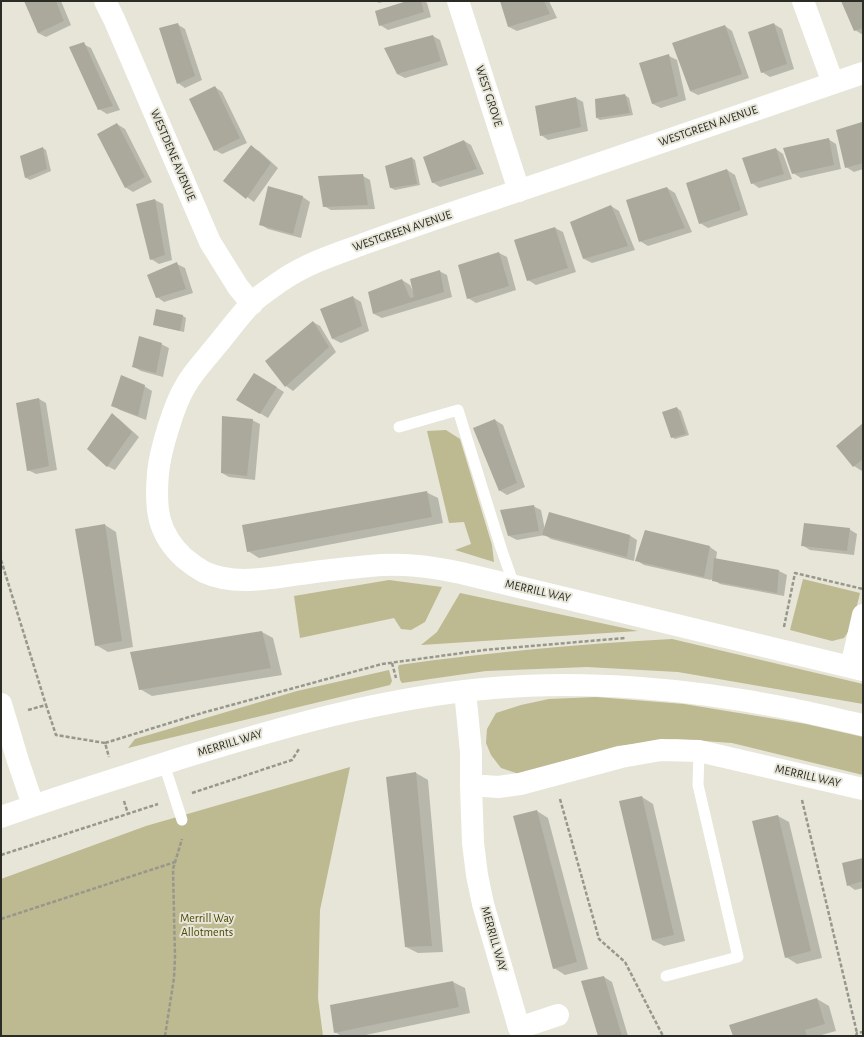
<!DOCTYPE html>
<style>
body{margin:0}
#map{position:relative;width:864px;height:1037px;overflow:hidden;background:#e6e5d7;font-family:"Alegreya Sans",sans-serif}
canvas{display:block}
.frame{position:absolute;inset:0;border:2px solid #2c2c26;pointer-events:none}
</style>
<div id="map">
<canvas width="864" height="1037"></canvas>
<div class="frame"></div>
</div>
<script>
const ctx = document.querySelector('canvas').getContext('2d');
ctx.lineJoin = 'round';
function fill(path, color) { ctx.fillStyle = color; ctx.fill(path, 'evenodd'); }
function strokePath(path, color, width, dash) { ctx.strokeStyle = color; ctx.lineWidth = width; ctx.lineCap = dash ? 'butt' : 'round'; ctx.setLineDash(dash || []); ctx.stroke(path); }
function drawText(font, color, halo, rows, align = 'center') {
  ctx.font = font + ' "Alegreya Sans",sans-serif'; ctx.lineWidth = 4; ctx.setLineDash([]); ctx.textBaseline = 'middle'; ctx.strokeStyle = halo; ctx.fillStyle = color; for (const [text, x, y, turn = 0] of rows) {
    ctx.save(); ctx.translate(x, y); ctx.rotate((+turn || 0) * Math.PI / 180); ctx.textAlign = isNaN(turn) ? turn : align; if (halo) ctx.strokeText(text, 0, 0); ctx.fillText(text, 0, 0); ctx.restore();
  }
}
const green = new Path2D(`
 M446,430l14,9 32,106 2,17 -39,-12 16,-6 -7,-22 -15,1 -22,-92z
 M803,579l57,14 -8,33 -8,12 -12,3 -42,-11z
 M389,580l53,7 -17,35 -14,8 -10,-1 -7,-11 -94,20 -6,-42z
 M460,593l178,38 -217,14 16,-13z
 M672,639l191,45v20l-185,-32 -91,-5 -101,4 -84,12 -2,-3 -2,-13 1,-2c91,-13 182,-21 273,-26z
 M389,670l3,11 -2,4 -262,63 7,-9 162,-48z
 M596,697l88,7 122,20 57,13v38l-131,-32 -57,-4 -58,7 -98,28 -18,-6 -10,-13 -5,-12 1,-14 9,-16 25,-8 28,-6z
 M350,767l-30,143 -2,88 5,38h-322v-157l145,-53z`);
const shadow = new Path2D(`
 M25,1h36l10,24 -25,12 -8,-4z
 M375,1h11l-7,2z
 M411,1h13l3,2 4,14 -43,13 -8,-5z
 M501,1h48l8,17 -40,13 -8,-4z
 M844,1h19v34l-8,-5z
 M177,24l8,5 17,51 -17,8 -7,-5z
 M774,24l8,5 12,40 -24,8 -8,-5z
 M725,26l7,5 17,47 -51,17 -8,-4z
 M433,36l7,4 8,25 -43,13 -8,-4z
 M83,44l8,4 29,62 -13,4 -8,-5z
 M669,56l8,4 9,40 -25,8 -8,-4 -13,-40z
 M215,87l7,5 25,51 -25,11 -7,-4z
 M625,95l4,3 4,17 -33,5 -3,-2z
 M576,98l7,4 5,29 -40,9 -7,-5z
 M862,123h1v46l-9,3 -8,-5z
 M117,124l8,5 27,53 -19,10 -8,-5z
 M828,139l8,5 5,25 -40,9 -8,-5z
 M464,141l7,4 13,29 -44,13 -8,-5z
 M252,147l7,4 19,17 -24,34 -30,-22z
 M43,148l3,2 5,21 -21,9 -4,-2 -4,-22z
 M776,149l7,5 9,25 -33,9 -7,-5z
 M412,158l3,2 5,25 -25,5 -4,-2z
 M727,170l8,5 13,40 -40,13 -8,-5z
 M363,176l7,4 5,29 -44,1 -7,-4z
 M269,187l34,10 7,5 -9,36 -33,-9 -8,-5z
 M667,188l8,5 17,39 -44,14 -8,-5z
 M155,200l8,4 9,56 -13,4 -8,-5z
 M611,206l8,5 16,39 -43,13 -8,-4z
 M555,228l8,4 13,40 -40,13 -8,-5 -13,-40z
 M499,253l8,4 9,33 -40,13 -8,-5z
 M177,264l8,4 8,25 -29,9 -7,-5z
 M439,271l8,4 5,22 -70,21 -8,-4 28,-34 8,5 3,6z
 M353,297l8,5 8,29 -28,12 -8,-4 -12,-29z
 M157,310l26,6 3,2 -2,14 -26,-6z
 M313,322l7,4 16,26 -43,39 -7,-5z
 M161,344l8,4 -6,29 -22,-6 -7,-4z
 M255,374l29,18 -16,26 -30,-18z
 M144,386l8,5 -6,29 -26,-10 -8,-5z
 M39,399l7,4 11,67 -21,4 -8,-4z
 M677,408l4,3 8,24 -14,4 -3,-2z
 M112,415l7,4 20,18 -24,33 -8,-4z
 M252,420l8,4 -5,56 -26,-3 -7,-4z
 M495,420l8,5 22,62 -18,8 -8,-5z
 M863,424v46l-1,1 -8,-5 -17,-20z
 M426,492l12,6 5,25 -184,35 -11,-7z
 M533,506l8,4 4,20 84,5 8,5 -3,21 -83,-22 -6,-4 -28,5 -8,-4z
 M105,525l11,7 17,115 -25,5 -12,-7z
 M849,529l8,5 -3,21 -44,-5 -8,-5z
 M646,532l64,15 7,5 -1,7 63,12 8,4 -3,21 -64,-12 -8,-5 -1,1 -67,-15 -8,-5z
 M262,632l11,6 9,37 -130,21 -12,-7z
 M416,773l12,7 15,172 -25,1 -12,-6z
 M642,797l11,7 32,137 -21,5 -12,-6z
 M537,811l11,7 40,151 -23,6 -11,-7z
 M778,816l11,6 33,136 -25,6 -11,-7z
 M863,859v29l-8,2 -7,-5z
 M604,977l8,5 16,54h-29z
 M453,982l12,6 5,25 -109,23h-20l-6,-4z
 M817,999l12,7 7,25 -18,5h-84z`);
const building = new Path2D(`
 M24,1h32l8,20 -26,12z
 M407,1h14l3,11 -45,14 -4,-15z
 M500,1h44l6,13 -42,13z
 M841,1h22v27l-9,3z
 M178,23l17,53 -18,8 -18,-56z
 M774,23l13,41 -26,9 -13,-41z
 M725,25l17,49 -52,17 -18,-48z
 M433,35l8,26 -44,13 -13,-26z
 M84,42l29,64 -15,4 -29,-63z
 M669,54l9,42 -26,8 -13,-41z
 M215,86l25,52 -26,13 -25,-52z
 M625,94l5,19 -34,5 -1,-19z
 M576,97l5,30 -41,9 -5,-30z
 M862,122l1,41 -18,5 -9,-38z
 M117,123l28,54 -20,11 -28,-54z
 M829,138l5,27 -42,9 -9,-26z
 M464,140l13,29 -45,14 -9,-26z
 M251,145l20,18 -25,36 -23,-18z
 M43,147l4,22 -22,9 -5,-22z
 M776,148l8,26 -33,10 -9,-26z
 M412,157l5,27 -27,4 -5,-22z
 M727,169l14,41 -42,14 -13,-41z
 M363,174l5,31 -45,2 -5,-31z
 M268,186l35,10 -10,38 -34,-9z
 M667,187l18,41 -46,14 -13,-42z
 M155,199l10,56 -15,5 -14,-56z
 M611,205l17,41 -45,13 -13,-37z
 M555,227l13,41 -41,13 -13,-41z
 M499,252l10,34 -42,13 -9,-34z
 M177,262l9,27 -30,9 -9,-23z
 M440,270l4,22 -71,22 -5,-22 34,-13 8,19 4,-1 -4,-18z
 M353,296l9,30 -30,13 -12,-30z
 M156,309l27,6 -3,16 -27,-6z
 M313,321l16,26 -44,40 -20,-26z
 M139,336l23,7 -6,30 -24,-6z
 M254,373l23,14 -17,27 -24,-14z
 M121,375l24,10 -7,31 -27,-10z
 M39,398l10,68 -22,5 -11,-68z
 M677,407l9,27 -15,4 -9,-26z
 M112,413l20,19 -25,35 -20,-18z
 M222,416l31,3 -6,57 -26,-3z
 M495,419l22,64 -18,8 -26,-63z
 M863,423v36l-10,8 -17,-21z
 M427,491l5,26 -185,35 -5,-27z
 M534,505l5,26 -31,5 -8,-26z
 M549,512l81,23 -3,22 -85,-22z
 M804,523l46,5 -3,23 -46,-5z
 M105,524l17,117 -27,5 -20,-117z
 M645,530l65,16 -6,31 -69,-16z
 M714,558l65,12 -2,23 -65,-12z
 M262,631l9,37 -132,22 -9,-38z
 M416,772l16,174 -27,1 -19,-170z
 M642,796l32,139 -22,5 -33,-139z
 M537,810l40,152 -24,7 -40,-153z
 M778,815l33,136 -26,7 -33,-137z
 M863,858v23l-16,5 -5,-23z
 M604,976l18,60h-24l-17,-55z
 M453,981l6,26 -125,26 -4,-28z
 M817,998l8,26 -20,6 2,6h-74l-4,-11z`);
const path = new Path2D(`
 M1,560l45,145
 M784,627l11,-54 68,16
 M392,663l4,15
 M28,710l18,-5 10,30 49,8 4,14
 M105,743l97,-30 180,-49 102,-14 141,-12
 M192,793l100,-33 7,-11
 M560,799l39,140 26,23 38,74
 M802,800l55,233
 M124,801l4,13
 M1,855l157,-51
 M1,919l174,-57
 M165,1036l9,-58 1,-21 -2,-88 9,-30
 M856,1036l1,-3 6,-1`);
const service = new Path2D(`
 M399,427l59,-17 43,138 13,37
 M164,764l18,56
 M666,976l72,-19 -40,-172 1,-34`);
const minor = new Path2D(`
 M105,1l9,18 96,223 28,45 14,17
 M458,1l61,190
 M803,1l30,82
 M863,73c-123,42 -245,85 -369,126 -43,14 -86,29 -128,44 -30,11 -59,20 -85,38 -10,7 -21,14 -29,22 -13,13 -24,29 -36,43 -10,13 -22,25 -30,39 -12,19 -26,66 -28,88 -3,35 -1,60 26,85 6,5 13,10 20,14 33,15 69,5 104,1 20,-3 41,-5 61,-7 34,-3 59,0 92,7l402,97
 M851,667l12,-52
 M465,691l6,61v33l2,58 4,32 6,29 36,124 39,-13
 M471,785l27,2 22,-3 101,-27 40,-7 38,1 164,38`);
const tertiary = new Path2D(`
 M1,704l17,57 15,44
 M1,817c59,-21 118,-39 177,-58 104,-32 207,-62 316,-71 93,-8 195,1 287,19 27,5 55,12 82,18`);
const streetNames = [
 ["WEST GROVE",489,96,72],
 ["WESTGREEN AVENUE",708,126,-19],
 ["WESTDENE AVENUE",173,155,67],
 ["WESTGREEN AVENUE",402,231,-19],
 ["MERRILL WAY",538,591,13],
 ["MERRILL WAY",230,743,-17],
 ["MERRILL WAY",808,776,13],
 ["MERRILL WAY",494,939,74]
];
const parkNames = [
 ["Merrill Way",207,918],
 ["Allotments",207,932]
];
fill(green, '#bdb991');
fill(shadow, '#0003');
fill(building, '#aaa99c');
strokePath(path, '#98978c', 2.5, [4, 2]);
strokePath(service, '#fff', 11);
strokePath(minor, '#fff', 22);
strokePath(tertiary, '#fff', 22);
drawText('12px', '#2c2c26', '#e6e5d7', streetNames);
drawText('12px', '#4e4705', '#e6e5d7', parkNames);
</script>
